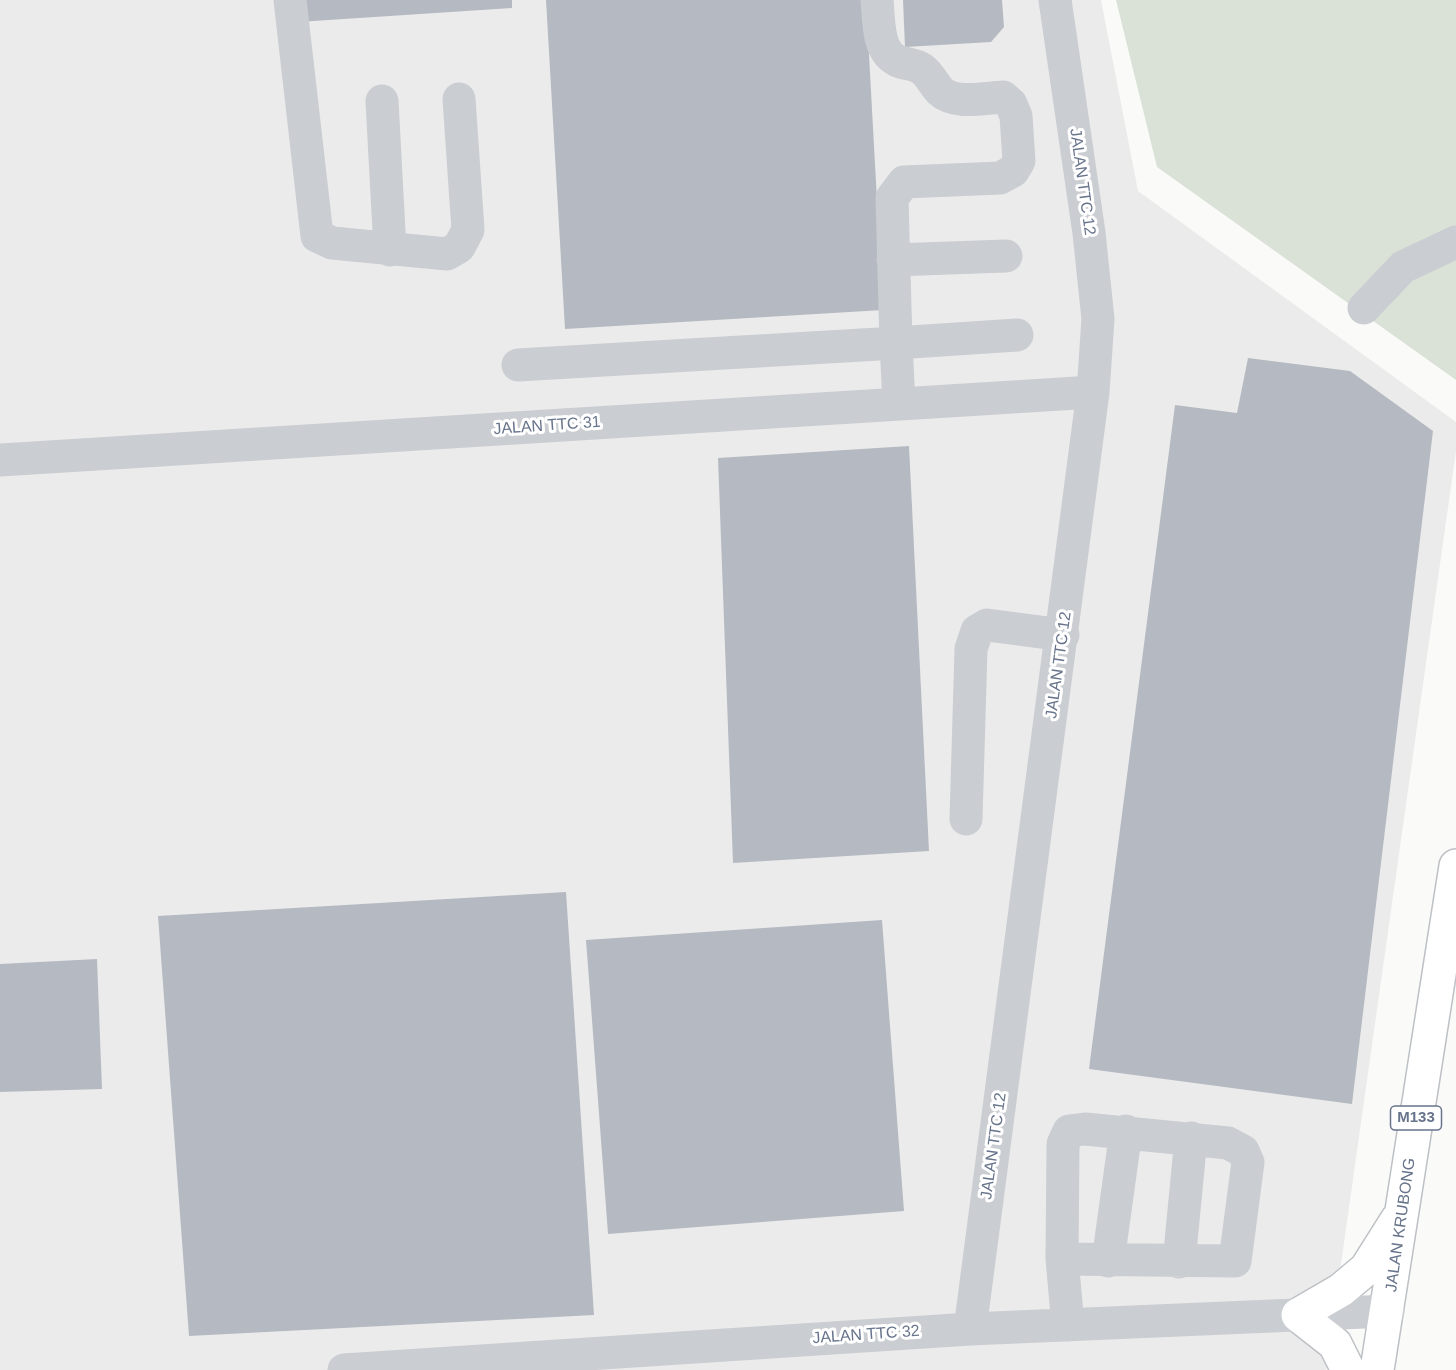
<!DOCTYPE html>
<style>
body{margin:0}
canvas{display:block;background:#fafaf8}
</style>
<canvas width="1456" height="1370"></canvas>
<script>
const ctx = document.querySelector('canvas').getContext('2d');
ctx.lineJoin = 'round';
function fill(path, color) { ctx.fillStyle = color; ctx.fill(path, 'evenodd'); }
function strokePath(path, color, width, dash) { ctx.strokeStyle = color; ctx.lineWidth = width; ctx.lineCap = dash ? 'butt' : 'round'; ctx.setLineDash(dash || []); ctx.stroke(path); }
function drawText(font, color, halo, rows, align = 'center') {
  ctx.font = font + ' Arial,sans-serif'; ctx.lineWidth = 6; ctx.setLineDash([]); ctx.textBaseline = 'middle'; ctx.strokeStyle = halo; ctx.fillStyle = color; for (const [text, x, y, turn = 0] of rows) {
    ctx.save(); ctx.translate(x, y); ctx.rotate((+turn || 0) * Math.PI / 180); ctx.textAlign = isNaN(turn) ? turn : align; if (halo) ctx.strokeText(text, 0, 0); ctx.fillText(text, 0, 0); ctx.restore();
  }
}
const built = new Path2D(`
 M0,0h1101l37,191 318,231v29l-130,919h-1326z`);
const green = new Path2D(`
 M1116,0h340v380l-299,-213z`);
const building = new Path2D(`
 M296,0h216v8l-214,14z
 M546,0h320l17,310 -318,19z
 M903,0h99l2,27 -13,15 -86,5z
 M1248,358l102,13 83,60 -81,673 -263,-35 86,-664 62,8z
 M909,446l20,405 -196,12 -15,-405z
 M566,892l28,423 -405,21 -31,-420z
 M882,920l22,291 -296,23 -22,-294z
 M97,959l5,130 -102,3v-128z`);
const minor = new Path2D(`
 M290,0l27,236 15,7 115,11 12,-7 9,-17 -9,-131
 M877,0c2,19 0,50 19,60 9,5 17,3 26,9 8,6 11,14 18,22 15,14 44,7 63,6l8,7 5,12 3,45 -6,10 -13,7 -96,4 -12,16 4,145 121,-8
 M382,101l8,149
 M893,260l113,-4
 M1364,308l39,-41 53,-25
 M518,365l378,-22 3,61
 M0,460l1093,-68
 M966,819l5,-170 6,-18 10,-6 76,10
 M1062,1259l173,2 13,-99 -5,-11 -15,-8 -143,-14 -16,2 -6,13 -1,115 6,66
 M1108,1261l18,-130
 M1179,1262l12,-124
 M970,1329l123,-937 5,-73 -9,-86 -34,-233
 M344,1370l626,-41 418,-18`);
const major = new Path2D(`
 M1348,1370l-13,-26 -37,-29 43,-25 25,-21 31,-49
 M1377,1370l79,-504`);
const shields = [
 [1416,1118,51]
];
const shieldNames = [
 ["M133",1416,1118]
];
const streetNames = [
 ["JALAN TTC 12",1082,182,82],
 ["JALAN TTC 31",547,426,-4],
 ["JALAN TTC 12",1059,665,-82],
 ["JALAN TTC 12",994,1146,-82],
 ["JALAN KRUBONG",1401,1225,-82],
 ["JALAN TTC 32",866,1335,-4]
];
fill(built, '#ebebeb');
fill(green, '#dae2d8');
fill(building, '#b5bac2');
strokePath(major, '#bdc0c5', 36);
strokePath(minor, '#cacdd1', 33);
strokePath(major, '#fff', 33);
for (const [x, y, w] of shields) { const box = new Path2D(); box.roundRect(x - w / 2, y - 12, w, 24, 4.5); ctx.fillStyle = '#fff'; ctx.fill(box); strokePath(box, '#67748b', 1.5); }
drawText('bold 15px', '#67748b', null, shieldNames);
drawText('16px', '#67748b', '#fff', streetNames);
</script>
